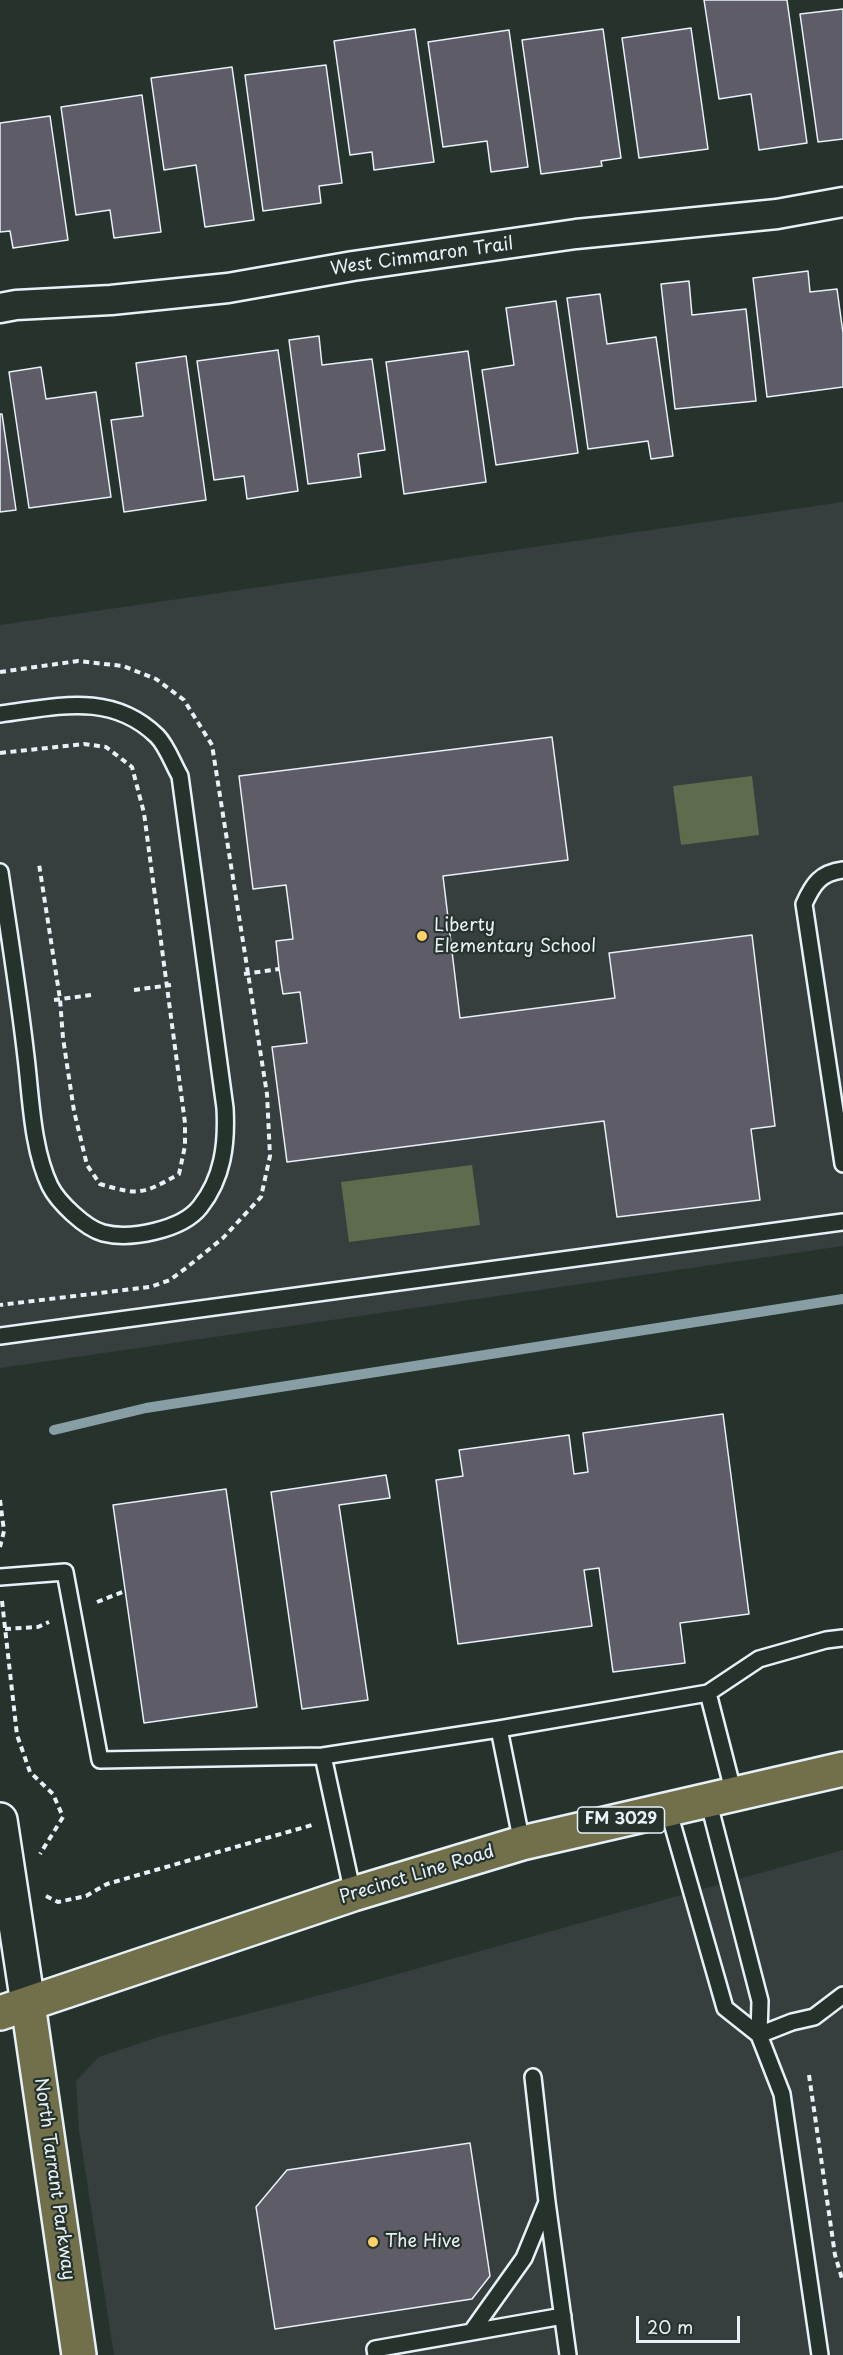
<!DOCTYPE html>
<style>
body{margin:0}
#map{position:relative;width:843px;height:2355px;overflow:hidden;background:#26332d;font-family:"Playpen Sans",sans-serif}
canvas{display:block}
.scale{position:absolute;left:636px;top:2316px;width:104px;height:27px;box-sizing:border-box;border:3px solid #e8f1f8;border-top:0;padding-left:8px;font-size:18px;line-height:21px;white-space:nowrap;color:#e8f1f8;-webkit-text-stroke:4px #26332d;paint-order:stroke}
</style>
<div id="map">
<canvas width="843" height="2355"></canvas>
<div class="scale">20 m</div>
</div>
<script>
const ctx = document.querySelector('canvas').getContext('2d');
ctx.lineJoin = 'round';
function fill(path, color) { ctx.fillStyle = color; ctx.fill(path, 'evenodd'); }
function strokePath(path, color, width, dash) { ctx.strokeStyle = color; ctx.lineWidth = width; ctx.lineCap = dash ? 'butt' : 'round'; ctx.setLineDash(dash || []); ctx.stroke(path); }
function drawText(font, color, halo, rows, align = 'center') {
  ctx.font = font + ' "Playpen Sans",sans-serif'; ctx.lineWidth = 4.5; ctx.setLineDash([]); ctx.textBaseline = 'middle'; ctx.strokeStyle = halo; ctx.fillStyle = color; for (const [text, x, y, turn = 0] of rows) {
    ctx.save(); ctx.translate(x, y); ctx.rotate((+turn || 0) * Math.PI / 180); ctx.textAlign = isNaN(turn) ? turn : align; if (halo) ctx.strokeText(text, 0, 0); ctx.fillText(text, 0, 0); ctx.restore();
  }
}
const built = new Path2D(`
 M843,502v744l-843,122v-743z
 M843,1850v505h-729l-35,-225 -3,-49 23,-24 59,-20 186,-48z`);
const green = new Path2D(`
 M752,776l7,59 -78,10 -8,-59z
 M472,1165l8,60 -131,17 -8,-60z`);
const stream = new Path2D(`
 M54,1430l92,-22 697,-109`);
const building = new Path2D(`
 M704,0h83l20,143 -48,7 -8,-56 -32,5z
 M843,9v130l-25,3 -18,-128z
 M691,28l17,121 -69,9 -17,-120z
 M415,29l19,133 -60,8 -2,-18 -22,3 -16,-114z
 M603,29l18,129 -20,3 1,5 -61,8 -19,-134z
 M509,30l19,137 -37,5 -4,-31 -44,6 -15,-105z
 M326,65l16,118 -23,3 2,17 -58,8 -18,-136z
 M232,67l22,153 -49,7 -9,-62 -32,5 -13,-92z
 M142,95l19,137 -47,6 -4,-28 -34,5 -15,-108z
 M50,116l18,124 -55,8 -3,-17 -10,1v-109z
 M808,271l2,21 27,-3 6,44v54l-76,10 -14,-119z
 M689,281l3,34 54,-6 10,92 -81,8 -14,-125z
 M600,294l7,50 49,-7 17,119 -22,3 -3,-18 -60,8 -21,-151z
 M556,301l22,152 -82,12 -14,-95 32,-5 -8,-57z
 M319,336l3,29 50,-6 13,91 -27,4 3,23 -53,7 -19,-144z
 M278,350l20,141 -51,8 -3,-23 -30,4 -17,-119z
 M468,351l18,131 -82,12 -18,-132z
 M186,356l20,144 -82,12 -13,-92 32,-4 -7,-53z
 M41,367l5,32 50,-7 15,105 -82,11 -20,-136z
 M0,414h2l14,96 -16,2z
 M552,737l16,123 -125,16 17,142 155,-20 -6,-45 143,-18 23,191 -24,3 9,71 -143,17 -13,-96 -317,41 -15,-115 35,-4 -7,-51 -17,2 -4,-25 -3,-28 17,-2 -7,-54 -33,4 -14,-113z
 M723,1414l26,200 -69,9 5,40 -72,9 -14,-104 -15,2 8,56 -134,18 -22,-164 27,-4 -4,-26 110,-15 5,39 14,-2 -5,-39z
 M386,1475l4,23 -51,7 29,195 -66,9 -31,-217z
 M226,1489l31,218 -113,16 -31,-218z
 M470,2143l20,133 -18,23 -197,30 -19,-122 31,-37z`);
const path = new Path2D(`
 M0,672l78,-11 45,5 33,13 28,21 28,45 55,349 3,62 -9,41 -38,41 -37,30 -16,12 -20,7 -150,18
 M0,753l84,-9 22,3 26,20 12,46 41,310v23l-6,28c-36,20 -39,22 -79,10l-13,-19 -13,-54 -11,-73 -3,-39 -21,-135
 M244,974l35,-5
 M134,990l37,-5
 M54,1000l37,-5
 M0,1500l4,31 -4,16
 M2,1601l15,134 13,37 23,22 10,23 -23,37
 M97,1602l28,-11
 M5,1629l33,-2 11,-5
 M46,1896l12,6 28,-6 21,-12 205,-59
 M809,2075l26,180 8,27`);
const lane = new Path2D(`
 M0,714c56,-7 111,-23 157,22 10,10 16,28 23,40l45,332c2,36 -2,70 -25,99 -18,23 -70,33 -97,26 -18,-5 -45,-31 -53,-47 -18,-37 -19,-89 -24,-129 -7,-62 -17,-124 -26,-185
 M843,870c-23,3 -30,14 -39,34l39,260
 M0,1336l843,-114
 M0,1577l65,-5 35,188 223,-4 30,138
 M708,1693l51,-34 67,-19 17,-2
 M499,1729l23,114
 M323,1756l176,-27 209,-36 26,101
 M708,1800l52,201 -1,34 23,59 38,261
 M668,1809l57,199 34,27
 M759,2035l33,-13 22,-5 29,-22
 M533,2077l14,125 21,153
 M472,2331l52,-73 23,-56
 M376,2355l-1,-6 188,-33`);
const street = new Path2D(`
 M0,308l16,-3 95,-5 117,-12 125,-22 223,-32 201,-20 66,-12`);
const secondary = new Path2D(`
 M0,1820l28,184`);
const primary = new Path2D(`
 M28,2004l51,351
 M0,2013l353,-119 169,-51 321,-74`);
const markers = [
 [422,936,6,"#ffd166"],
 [373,2242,6,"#ffd166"]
];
const shields = [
 [621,1820,87]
];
const shieldNames = [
 ["FM 3029",621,1820]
];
const streetNames = [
 ["West Cimmaron Trail",422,257,-8],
 ["Precinct Line Road",417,1875,-17],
 ["North Tarrant Parkway",54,2179,82]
];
const poiNames = [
 ["Liberty",434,926],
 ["Elementary School",434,947],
 ["The Hive",385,2242]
];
fill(built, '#373f3e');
fill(green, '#5e6c4d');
strokePath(stream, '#889ea5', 10);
fill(building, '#5e5c67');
strokePath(building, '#e8f1f8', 1.5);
strokePath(lane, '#e8f1f8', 20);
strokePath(street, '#e8f1f8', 33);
strokePath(secondary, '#e8f1f8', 38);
strokePath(primary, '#e8f1f8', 38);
strokePath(path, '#e8f1f8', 4, [6, 4.5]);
strokePath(lane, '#26332d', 15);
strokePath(street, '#26332d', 28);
strokePath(secondary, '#26332d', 33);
strokePath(primary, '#71704a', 33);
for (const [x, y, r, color] of markers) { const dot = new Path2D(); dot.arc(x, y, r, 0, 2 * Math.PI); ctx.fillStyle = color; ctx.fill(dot); strokePath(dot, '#26332d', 2); }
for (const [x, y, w] of shields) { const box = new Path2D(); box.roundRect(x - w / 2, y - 13, w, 26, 4.5); ctx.fillStyle = '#26332d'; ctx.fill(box); strokePath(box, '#e8f1f8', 1.5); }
drawText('bold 16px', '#e8f1f8', null, shieldNames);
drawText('18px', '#e8f1f8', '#26332d', streetNames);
drawText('18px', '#e8f1f8', '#26332d', poiNames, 'left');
</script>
